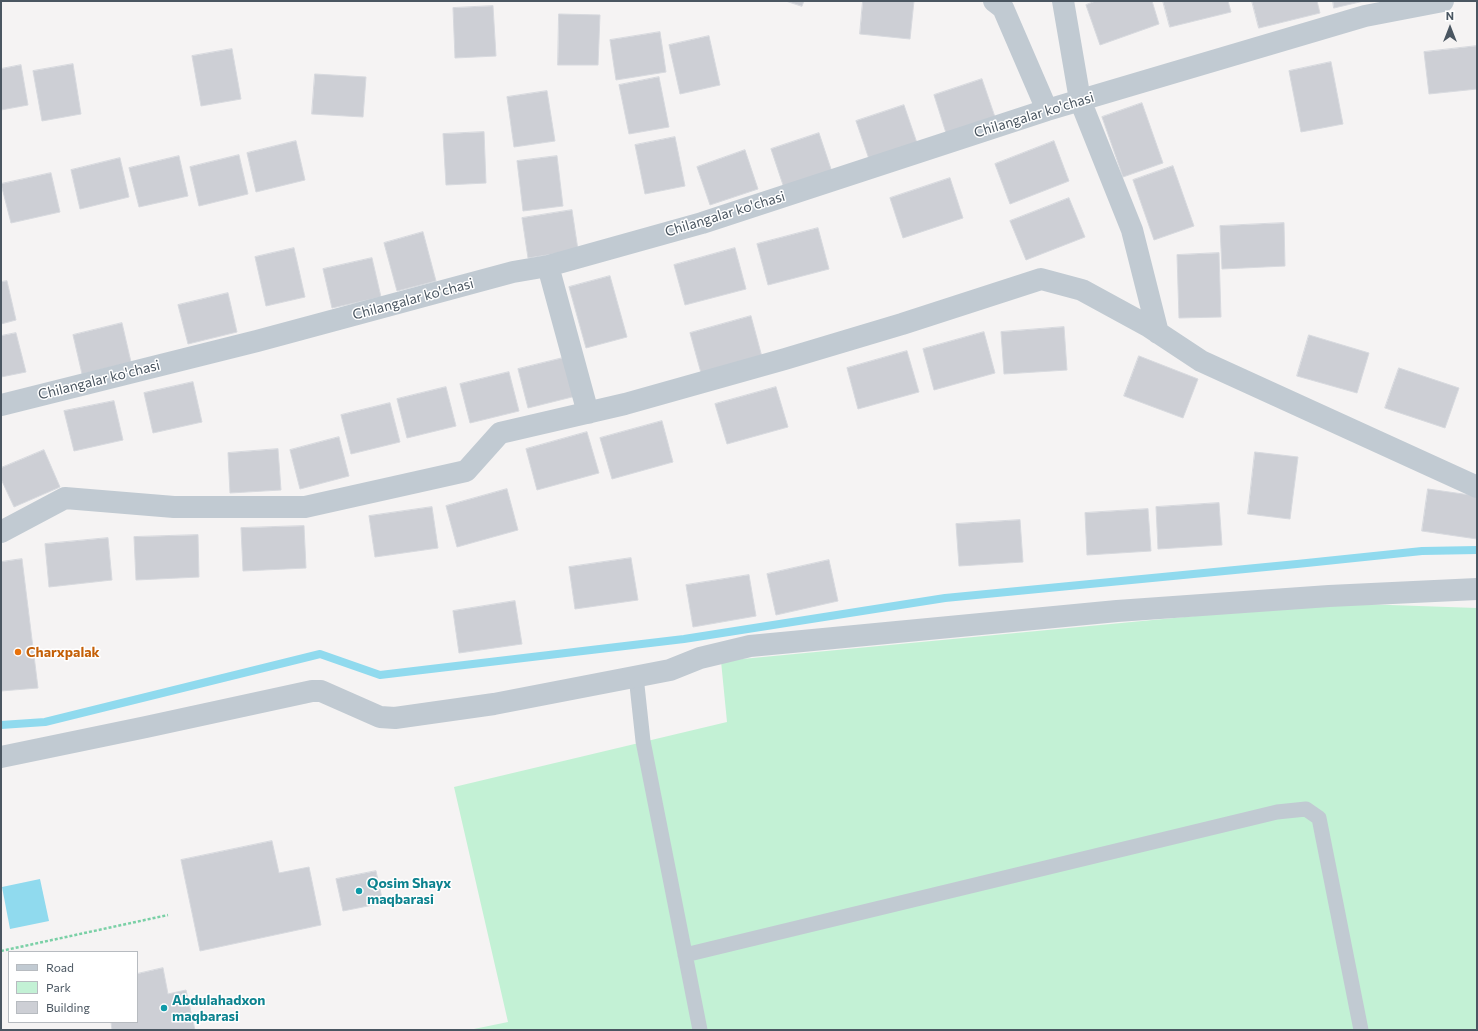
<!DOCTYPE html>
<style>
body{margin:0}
#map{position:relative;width:1478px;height:1031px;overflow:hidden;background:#f5f3f3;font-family:Commissioner,sans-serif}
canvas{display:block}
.frame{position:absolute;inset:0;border:2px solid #4a5661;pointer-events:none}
.legend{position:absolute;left:8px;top:951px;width:130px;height:72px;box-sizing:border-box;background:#fff;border:1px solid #b7bbc0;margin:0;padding:5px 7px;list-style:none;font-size:12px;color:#4a5661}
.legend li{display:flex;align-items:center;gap:8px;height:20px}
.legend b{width:20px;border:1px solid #b7bbc0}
.north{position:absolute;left:1430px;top:8px;width:40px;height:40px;-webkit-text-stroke:3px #fff;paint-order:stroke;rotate:0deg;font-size:11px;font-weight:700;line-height:16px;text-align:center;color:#4a5661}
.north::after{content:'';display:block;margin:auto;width:14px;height:18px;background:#4a5661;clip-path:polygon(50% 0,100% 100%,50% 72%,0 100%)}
</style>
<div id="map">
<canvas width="1478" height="1031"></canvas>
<div class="frame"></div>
<ul class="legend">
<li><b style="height:5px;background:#c1cad2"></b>Road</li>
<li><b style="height:11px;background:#c3f1d5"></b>Park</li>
<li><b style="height:11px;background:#cdcfd5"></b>Building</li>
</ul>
<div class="north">N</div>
</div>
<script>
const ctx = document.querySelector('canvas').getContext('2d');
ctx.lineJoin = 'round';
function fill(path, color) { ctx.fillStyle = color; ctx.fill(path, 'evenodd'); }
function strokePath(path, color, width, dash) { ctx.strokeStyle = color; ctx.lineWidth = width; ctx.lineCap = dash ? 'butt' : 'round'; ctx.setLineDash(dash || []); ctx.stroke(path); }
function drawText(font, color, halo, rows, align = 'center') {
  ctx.font = font + ' Commissioner,sans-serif'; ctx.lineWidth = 3; ctx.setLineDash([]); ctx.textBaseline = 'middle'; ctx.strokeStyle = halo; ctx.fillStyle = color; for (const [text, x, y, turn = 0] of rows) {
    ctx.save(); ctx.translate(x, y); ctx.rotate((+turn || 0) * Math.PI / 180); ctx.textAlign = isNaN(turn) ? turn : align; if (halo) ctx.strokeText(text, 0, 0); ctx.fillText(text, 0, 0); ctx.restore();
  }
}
const green = new Path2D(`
 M1332,603l145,5v422h-1008l39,-8 -54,-235 273,-65 -6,-61z`);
const water = new Path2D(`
 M40,879l9,42 -39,8 -8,-42z`);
const stream = new Path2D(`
 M1,725l44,-3 275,-68 60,21 304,-36 261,-41 352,-34 125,-13 55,-1`);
const building = new Path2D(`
 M786,1h18l-2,5z
 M863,1h51l-4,38 -50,-5z
 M1096,1h56l7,23 -59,21 -14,-40z
 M1163,1h65l3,11 -61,15z
 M1252,1h65l3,12 -61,15z
 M1333,1h31l-30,7z
 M493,6l3,50 -41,2 -2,-50z
 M559,14l41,1 -2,50h-40z
 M660,32l6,40 -50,8 -6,-40z
 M709,36l11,49 -40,9 -11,-49z
 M1477,46v43l-48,5 -5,-42z
 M232,49l9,50 -40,7 -9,-50z
 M1331,62l12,62 -42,8 -12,-61z
 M73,64l8,50 -39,7 -9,-50z
 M21,65l7,40 -27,5v-41z
 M315,74l51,3 -3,40 -51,-3z
 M659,77l10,50 -40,7 -10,-49z
 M982,79l13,38 -49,16 -12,-38z
 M547,91l8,50 -41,6 -7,-50z
 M1142,103l21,60 -40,14 -21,-60z
 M904,105l13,38 -48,16 -13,-38z
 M484,132l2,51 -40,2 -3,-51z
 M819,133l13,39 -48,16 -13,-39z
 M675,137l10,49 -40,8 -10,-49z
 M296,141l9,39 -49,12 -9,-39z
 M1054,141l15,40 -59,23 -15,-40z
 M745,150l13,39 -48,16 -13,-38z
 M239,155l9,39 -49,12 -9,-39z
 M179,156l9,40 -49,11 -10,-39z
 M557,156l6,50 -40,5 -6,-50z
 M120,158l9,39 -49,12 -9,-39z
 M1173,166l21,60 -40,14 -21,-60z
 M51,173l9,39 -49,11 -10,-39z
 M950,178l13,40 -60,20 -13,-40z
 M1069,198l16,39 -59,23 -16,-39z
 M572,210l6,40 -50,8 -6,-40z
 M1284,223l1,43 -63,3 -2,-43z
 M818,228l11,41 -61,16 -11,-41z
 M423,232l13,49 -39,10 -13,-48z
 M294,248l11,49 -39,9 -11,-49z
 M735,248l11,41 -61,16 -11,-40z
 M1219,253l2,64 -42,1 -2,-63z
 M372,258l9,39 -49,11 -9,-39z
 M610,276l17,61 -41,11 -17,-61z
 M7,281l9,39 -15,4v-42z
 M228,293l9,39 -49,12 -10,-39z
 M751,316l11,41 -61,16 -11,-40z
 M122,323l9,39 -49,12 -9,-39z
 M1064,327l3,43 -63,4 -3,-42z
 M984,332l11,41 -61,17 -11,-41z
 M16,333l10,39 -25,5v-41z
 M1309,335l60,18 -12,40 -60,-17z
 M907,351l12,41 -61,17 -11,-41z
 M1139,356l59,23 -15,39 -59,-22z
 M567,357l9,39 -48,12 -10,-39z
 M1399,368l60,20 -14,40 -60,-20z
 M509,372l10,39 -49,12 -10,-39z
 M193,382l9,40 -49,11 -9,-40z
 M446,387l10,39 -49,12 -10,-39z
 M776,387l12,40 -61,17 -12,-40z
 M114,401l9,39 -49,11 -10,-40z
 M390,403l10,39 -49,12 -10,-39z
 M662,421l11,41 -61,17 -12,-41z
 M587,432l12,41 -62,17 -11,-41z
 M339,437l10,39 -49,13 -10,-39z
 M278,449l3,41 -51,3 -2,-40z
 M44,450l16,37 -46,20 -13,-28v-11z
 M1255,452l43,5 -8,62 -42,-5z
 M507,489l11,41 -61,17 -11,-41z
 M1428,489l49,7v43l-55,-8z
 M1219,503l3,42 -64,4 -2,-42z
 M432,507l6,41 -63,9 -6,-41z
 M1148,509l3,42 -64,4 -2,-42z
 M1020,520l3,42 -64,4 -3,-42z
 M304,526l2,42 -63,3 -2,-43z
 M198,535l1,42 -63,3 -2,-43z
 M108,538l4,42 -63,7 -4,-43z
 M631,558l7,42 -63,9 -6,-42z
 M22,559l16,129 -37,3v-129z
 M829,560l9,41 -62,14 -9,-41z
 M749,575l7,41 -63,11 -7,-42z
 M515,601l7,43 -63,9 -6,-42z
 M272,841l7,32 30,-6 12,58 -121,26 -19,-91z
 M376,871l7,32 -40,8 -7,-32z
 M163,968l5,26 18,-4 9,40h-83l-1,-8h26v-48z`);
const path = new Path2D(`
 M1,951l167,-36`);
const lane = new Path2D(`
 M636,676l7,65 57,289
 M685,955l592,-143 29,-3 13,9 42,212`);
const street = new Path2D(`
 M994,1l9,7 44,102
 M1063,1l17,99 52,130 26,103
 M548,266l40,147
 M1,405l256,-64 256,-69 35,-6 154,-43 345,-113 318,-94 78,-15
 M1,532l64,-34 109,9h131l161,-36 34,-38 125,-29 160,-45 117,-35 139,-45 41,11 66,36 53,35 276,126
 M1,757l145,-30 166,-36h9l59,26 15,1 99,-14 176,-34 30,-12 50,-12 367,-35 212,-15 148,-7`);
const markers = [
 [18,652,4,"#e8710a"],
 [359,891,4,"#0f9aa8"],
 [164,1008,4,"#0f9aa8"]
];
const streetNames = [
 ["Chilangalar ko'chasi",1034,115,-17],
 ["Chilangalar ko'chasi",725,214,-17],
 ["Chilangalar ko'chasi",413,299,-15],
 ["Chilangalar ko'chasi",99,380,-14]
];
const foodNames = [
 ["Charxpalak",26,652]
];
const cultureNames = [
 ["Qosim Shayx",367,883],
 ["maqbarasi",367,899],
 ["Abdulahadxon",172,1000],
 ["maqbarasi",172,1016]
];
fill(green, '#c3f1d5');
fill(water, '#90daee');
strokePath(stream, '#90daee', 8);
fill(building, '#cdcfd5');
strokePath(building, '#d7d9de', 1);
strokePath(path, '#7ad0a6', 2.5, [3, 2]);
strokePath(lane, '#c1cad2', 15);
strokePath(street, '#c1cad2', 22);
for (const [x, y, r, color] of markers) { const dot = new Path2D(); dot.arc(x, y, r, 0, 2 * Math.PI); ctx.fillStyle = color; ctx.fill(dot); strokePath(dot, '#fff', 1.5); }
drawText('14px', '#4a5661', '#fff', streetNames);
drawText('bold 14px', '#c56008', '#fff', foodNames, 'left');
drawText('bold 14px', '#0d838f', '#fff', cultureNames, 'left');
</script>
